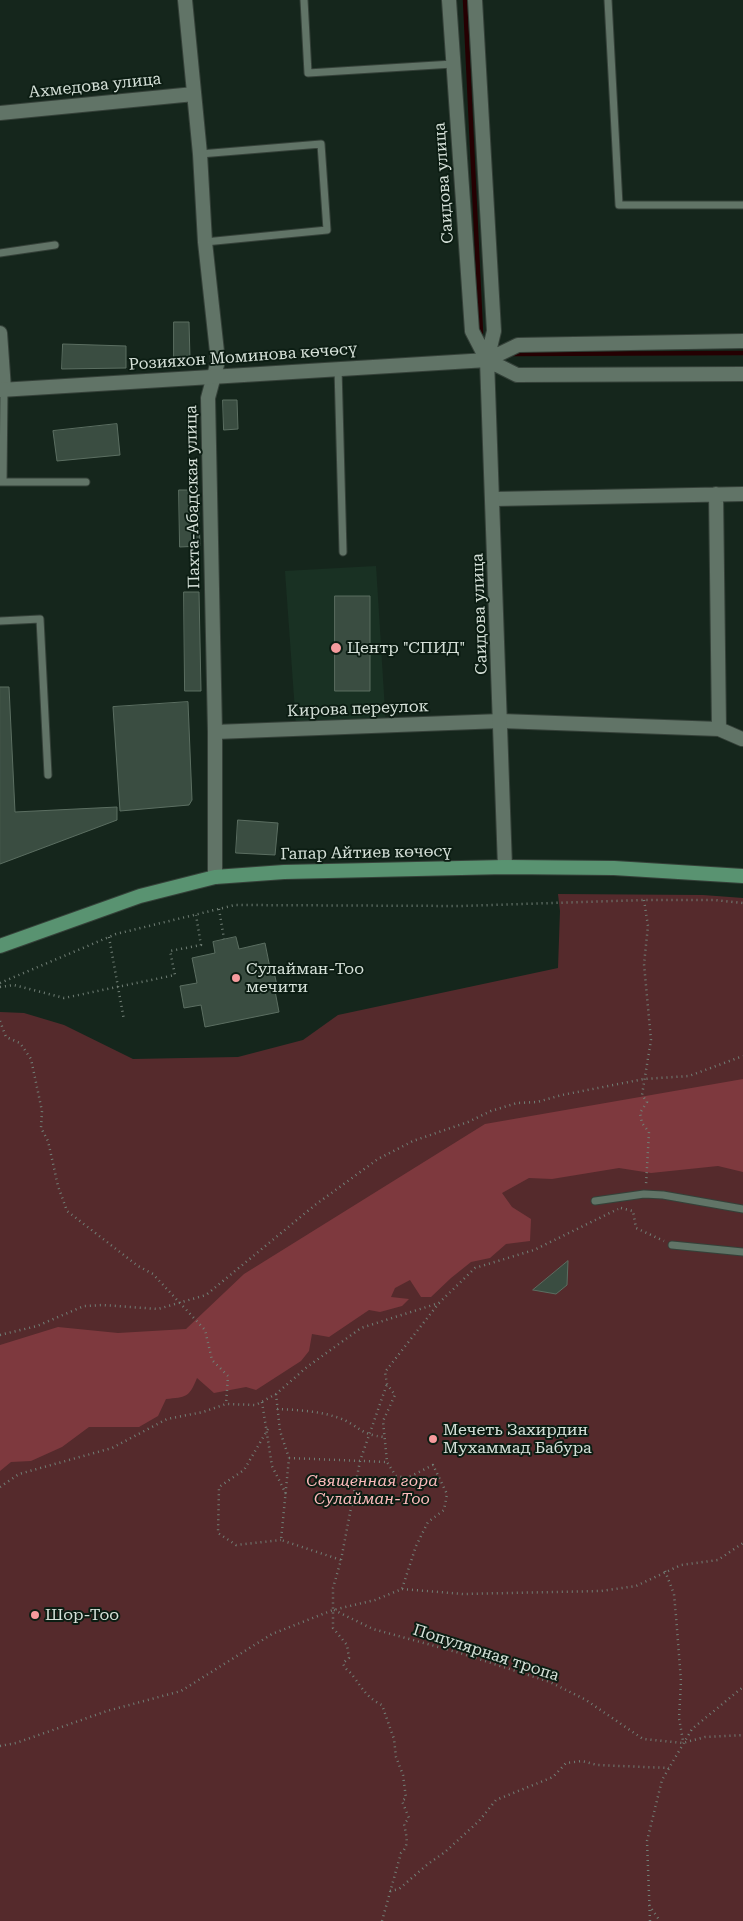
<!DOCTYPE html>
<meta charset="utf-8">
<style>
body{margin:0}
canvas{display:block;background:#15261c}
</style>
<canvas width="743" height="1921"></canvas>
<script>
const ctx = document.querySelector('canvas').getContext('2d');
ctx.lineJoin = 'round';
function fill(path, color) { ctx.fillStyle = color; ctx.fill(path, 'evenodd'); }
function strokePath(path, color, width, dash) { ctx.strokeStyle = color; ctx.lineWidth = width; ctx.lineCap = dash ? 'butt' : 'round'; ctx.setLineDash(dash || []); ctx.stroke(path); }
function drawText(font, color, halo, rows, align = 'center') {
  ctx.font = font + ' "Roboto Serif",serif'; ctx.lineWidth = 4; ctx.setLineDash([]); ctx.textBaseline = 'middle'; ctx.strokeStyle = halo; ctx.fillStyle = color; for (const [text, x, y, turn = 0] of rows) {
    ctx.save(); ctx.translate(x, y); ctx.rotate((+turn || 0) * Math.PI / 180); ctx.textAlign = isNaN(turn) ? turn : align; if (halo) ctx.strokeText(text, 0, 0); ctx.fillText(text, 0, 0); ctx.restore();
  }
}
const built = new Path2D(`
 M376,566l10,161 -90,-2 -11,-154z`);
const green = new Path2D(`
 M558,894l145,1 40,3v1023h-743v-909l24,1 40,12 69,34 105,-2 65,-17 35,-25 220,-47 2,-57z`);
const forest = new Path2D(`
 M743,1079v93l-25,-6 -67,7 -32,-5 -67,11 -23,-1 -27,15 10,14 19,12 -1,22 -24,3 -16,14 -19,4 -20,16 -20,19h-10l-11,-17 -15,8 -4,9 18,2 -7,7 -22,6 -11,-2 -40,27 -17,-3 -3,17 -8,10 -45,29 -10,-3 -32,6 -17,-15c-8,20 -11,19 -31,21l-8,17 -19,11h-50l-27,20 -31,14 -20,1 -11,9v-126l58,-18 60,6 68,-4 58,-55 241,-150z`);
const stream = new Path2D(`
 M465,0l16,333
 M512,354l231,-1`);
const building = new Path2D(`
 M174,322h15l1,37h-16z
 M63,344l63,2v22l-64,1z
 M223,400h14l1,29 -14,1z
 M117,424l3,31 -63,6 -4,-30z
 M179,490h19l2,56 -20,1z
 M184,592h15l2,99h-16z
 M335,596h35v95h-35z
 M0,687h9l6,125 102,-5v13l-117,44z
 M188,702l4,98 -3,5 -69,6 -7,-104z
 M238,820l40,3 -3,32 -39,-2z
 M236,937l3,12 26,-6 6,30 3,-1 4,18 -3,1 4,21 -74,15 -4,-22 -17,3 -4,-22 17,-3 -5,-25 23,-5 -2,-11z
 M568,1261l-1,24 -11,9 -23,-4z`);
const path = new Path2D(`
 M644,900l4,26 -4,38 7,76 -9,55 5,7 -7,11 2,10 7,9 -3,53
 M219,909l5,30
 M109,937l15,83
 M0,983l116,-49 119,-29 226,1 183,-6h70l29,3
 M0,987l14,-2 50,13 111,-23 -5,-24 31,-6 -5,-30
 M0,1021l6,16 14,6 11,16 11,52 -1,17 7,13 10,45 9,25 71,55 15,8 52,56 7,30 16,16 -2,28
 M621,1208l12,3 3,17 28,13
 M0,1335l37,-9 47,-20 19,-1 55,4 48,-14 109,-90 63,-46 35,-18 55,-19 23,-11 26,-8 20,-1 25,-7 82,-16 45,-3 54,-20
 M276,1394l4,37 9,27 -8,82 60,20 -8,28v40l14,17 2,13 -6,5c2,7 7,8 10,13 10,13 14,22 29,29l12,34 2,18 7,18 3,23 -4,3 7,17 -5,6c2,10 6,22 -3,29l-19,68
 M262,1402l10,64 14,28
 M277,1409c21,1 43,2 62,9 20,7 20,17 46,19
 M268,1429l-24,41 -25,17 -1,46 18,12 45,-5
 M289,1458l98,4
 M0,1487l19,-13 93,-26 55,-29 36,-7 23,-8 30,1 20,-11 31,-27 54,-39 78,-25 36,-35 59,-18 84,-41
 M341,1560l19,-99 27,-77
 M665,1571l9,23 2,22 5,65 -2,37 4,23
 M402,1589l61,5 138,-3 35,-5 45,-21 37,-5 25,-17
 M334,1610l39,19 87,24 90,29 36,18 57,39 40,4 22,-6 38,-2
 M0,1746l16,-3 91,-32 74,-20 91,-57 61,-24 42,-10 27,-11 14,-43 12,-24 16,-12 3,-16 -14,-29 -26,13 -11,-2 -9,-14 -4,-41 12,-26 -8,-11 -2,-12 54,-69
 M390,1891l9,-2 29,-25 17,-12 34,-31 17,-21 57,-23 13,-14 16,-2 15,4 72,3
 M649,1905l11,16
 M650,1921l-3,-80 15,-61 30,-51 51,-42`);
const service = new Path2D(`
 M304,0l4,73 145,-9
 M608,0l11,205h124
 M200,154l121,-10 6,86 -122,12
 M0,253l55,-8
 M338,368l5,184
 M0,482h86
 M3,482l1,-93
 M0,621l40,-2 8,156
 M595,1201l49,-7 19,1 80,14
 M672,1245l71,7`);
const minor = new Path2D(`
 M185,0l15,154 5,88 13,119 -10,37 7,334v145
 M0,113l194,-19
 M0,333l4,56
 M716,494l3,235
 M494,499l249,-5
 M215,732l286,-11 218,8 23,10`);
const tertiary = new Path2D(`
 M449,0l23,331 15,29
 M475,0l19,331 -7,29 18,507
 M487,360l30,15 226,-1
 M0,390l487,-30 31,-15 225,-4`);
const primary = new Path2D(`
 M0,946l140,-50 75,-19 69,-5 221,-5 109,1 129,8`);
const markers = [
 [336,648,6,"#f59b9d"],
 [236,978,5,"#f59b9d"],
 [433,1439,5,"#f59b9d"],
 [35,1615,5,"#f59b9d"]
];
const streetNames = [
 ["Ахмедова улица",95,86,-6],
 ["Саидова улица",444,183,-94],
 ["Розияхон Моминова көчөсү",243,357,-4],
 ["Пахта-Абадская улица",193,497,-91],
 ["Саидова улица",480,614,-92],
 ["Кирова переулок",358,709,-2],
 ["Гапар Айтиев көчөсү",366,853,-1],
 ["Популярная тропа",486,1653,18]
];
const poiNames = [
 ["Центр \"СПИД\"",347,648],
 ["Сулайман-Тоо",246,969],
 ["мечити",246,987],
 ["Мечеть Захирдин",443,1430],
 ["Мухаммад Бабура",443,1448],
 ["Шор-Тоо",45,1615]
];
const parkNames = [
 ["Священная гора",372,1481],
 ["Сулайман-Тоо",372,1499]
];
fill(built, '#193123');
fill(green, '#552a2c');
fill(forest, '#7e393e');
strokePath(stream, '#250002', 4.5);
fill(building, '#3a4d41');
strokePath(building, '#5b6e61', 1);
strokePath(service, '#354139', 9);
strokePath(minor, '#354139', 16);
strokePath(tertiary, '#354139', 16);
strokePath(primary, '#354139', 16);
strokePath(path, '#717f76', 2.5, [1, 4]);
strokePath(service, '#617467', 7);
strokePath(minor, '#617467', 14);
strokePath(tertiary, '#617467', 14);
strokePath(primary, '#599371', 14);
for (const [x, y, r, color] of markers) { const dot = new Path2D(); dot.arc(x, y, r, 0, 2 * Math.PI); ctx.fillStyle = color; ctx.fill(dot); strokePath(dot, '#0c1d13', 2); }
drawText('16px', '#d6e1d9', '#0c1d13', streetNames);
drawText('16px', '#d6e1d9', '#0c1d13', poiNames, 'left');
drawText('italic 16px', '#fbbabb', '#0c1d13', parkNames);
</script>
